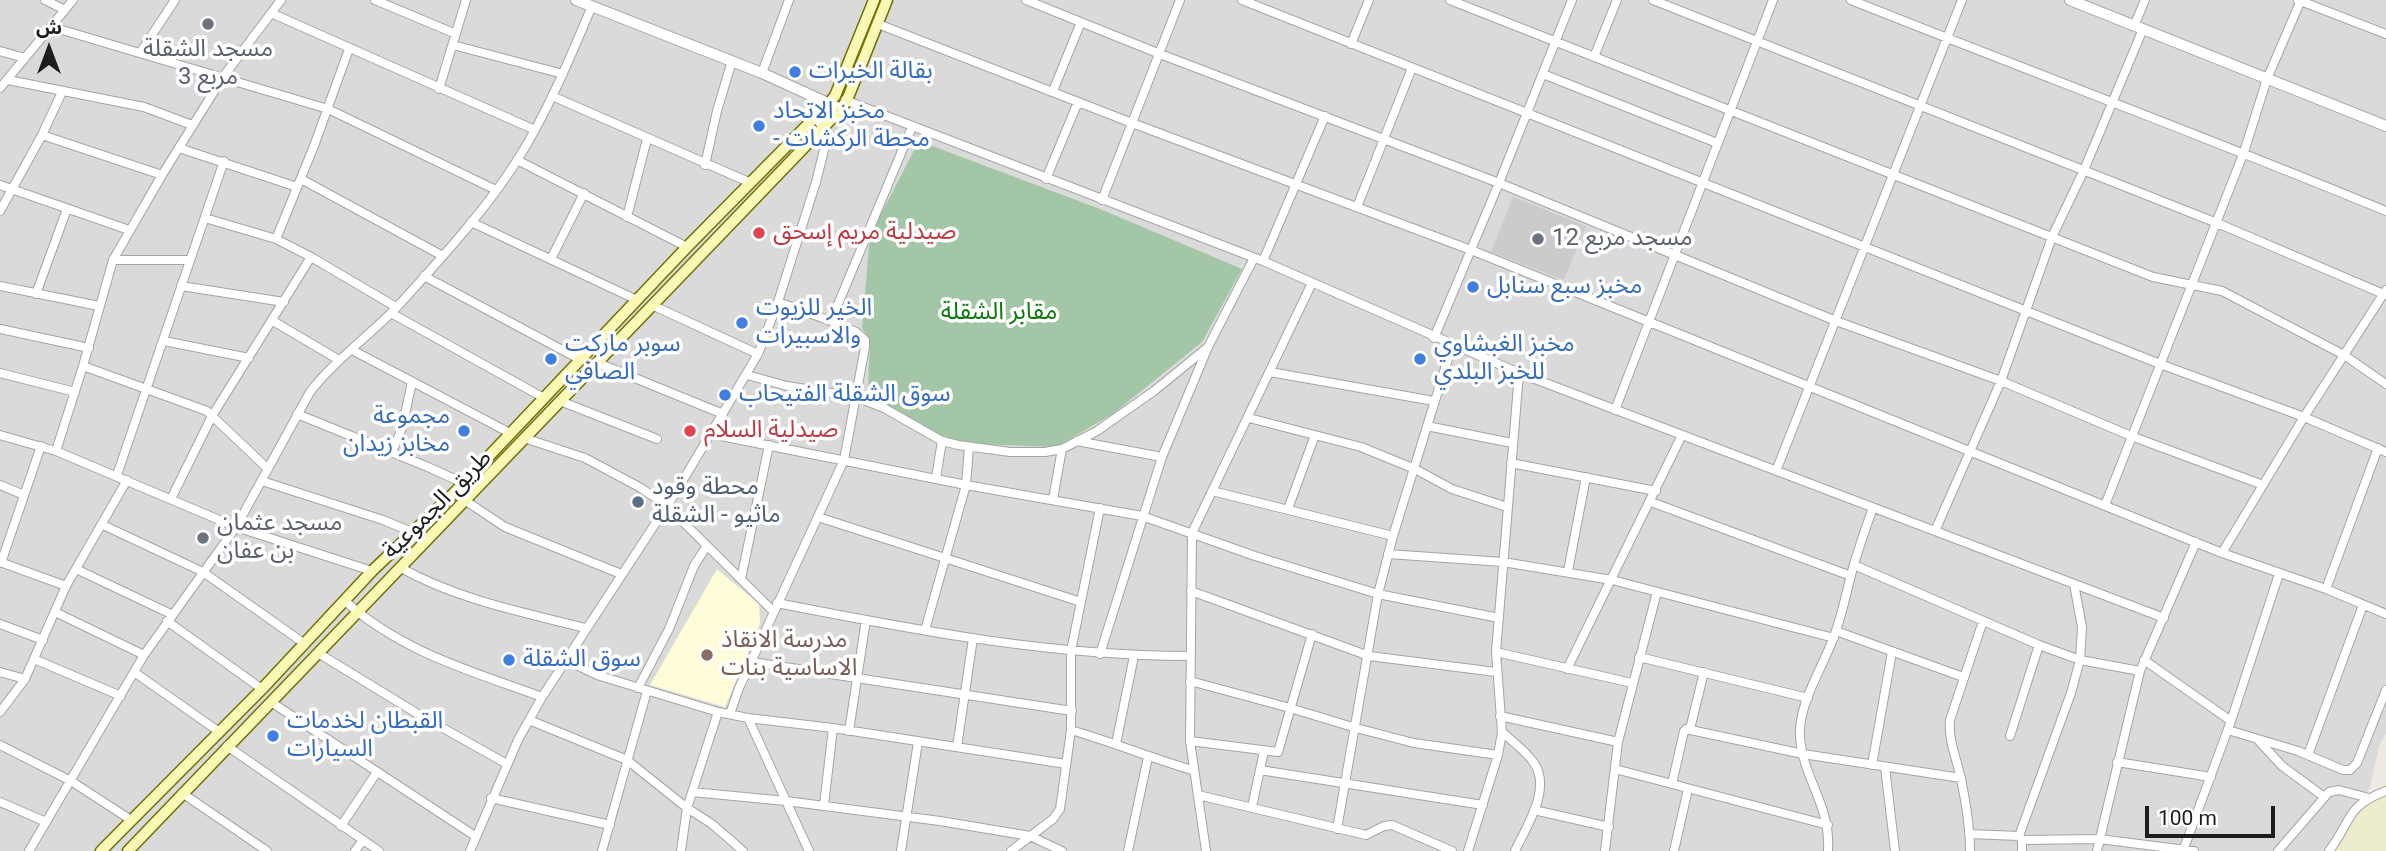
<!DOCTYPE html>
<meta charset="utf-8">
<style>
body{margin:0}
#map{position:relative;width:2386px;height:851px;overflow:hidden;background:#eee9e2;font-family:Roboto,"Noto Sans Arabic",sans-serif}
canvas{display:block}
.north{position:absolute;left:14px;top:14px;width:70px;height:70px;-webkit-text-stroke:5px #fff;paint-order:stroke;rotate:0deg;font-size:19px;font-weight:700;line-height:28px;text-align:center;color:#1d1d1d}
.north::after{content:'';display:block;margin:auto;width:24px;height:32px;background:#1d1d1d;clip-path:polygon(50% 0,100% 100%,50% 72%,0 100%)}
.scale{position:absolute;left:2145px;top:806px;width:130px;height:32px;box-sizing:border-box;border:4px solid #1d1d1d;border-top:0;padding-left:9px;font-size:21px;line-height:24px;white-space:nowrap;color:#1d1d1d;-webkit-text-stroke:5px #fff;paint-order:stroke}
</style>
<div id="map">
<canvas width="2386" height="851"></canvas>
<div class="north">ش</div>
<div class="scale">100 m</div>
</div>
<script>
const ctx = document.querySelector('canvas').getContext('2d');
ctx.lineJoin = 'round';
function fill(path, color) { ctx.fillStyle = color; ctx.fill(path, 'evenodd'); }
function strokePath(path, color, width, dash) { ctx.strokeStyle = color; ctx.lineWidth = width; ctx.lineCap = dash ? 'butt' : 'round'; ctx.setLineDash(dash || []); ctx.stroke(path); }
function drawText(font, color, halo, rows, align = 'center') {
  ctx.font = font + ' Roboto,"Noto Sans Arabic",sans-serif'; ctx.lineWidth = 7; ctx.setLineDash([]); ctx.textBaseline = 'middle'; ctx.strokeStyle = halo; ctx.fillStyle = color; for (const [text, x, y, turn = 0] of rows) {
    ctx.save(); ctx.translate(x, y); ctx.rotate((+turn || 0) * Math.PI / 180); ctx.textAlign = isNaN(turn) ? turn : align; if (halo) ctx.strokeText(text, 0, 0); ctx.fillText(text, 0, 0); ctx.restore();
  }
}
const residential = new Path2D(`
 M0,0h2386v734l-7,12 -9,41 -33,57 -11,7h-2326z`);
const education = new Path2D(`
 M717,569l42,35 1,20 -35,83 -75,-22z`);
const religious = new Path2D(`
 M1513,197l73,29 -22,54 -73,-28z`);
const farmland = new Path2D(`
 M2386,781v70h-59z`);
const cemetery = new Path2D(`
 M919,141l181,68 142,60 -40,73 -88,71 -58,34 -106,-4 -49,-27 -33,-29 2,-47 -8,-12 8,-93z`);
const minor = new Path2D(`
 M45,0l20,10
 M375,0l81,34
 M1026,0l134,54 339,129 337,138 165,60 130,55 132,49
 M1242,0l918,364 144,53 82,35
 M1450,0l703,277 69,14 122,64 42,29
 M1653,0l564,223 169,72
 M1851,0c178,71 358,138 535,211
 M2298,0l88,34
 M271,13l264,117
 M878,24l254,99 339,127 751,303 104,36 60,25
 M2134,26l11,-26
 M52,27l276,82 168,81
 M1351,44l18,-44
 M453,45l110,29
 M0,51l25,7
 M140,53l35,-53
 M1594,57l23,-57
 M762,73l27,-73
 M1543,74l174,69
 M8,80l136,27 48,18
 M0,88l73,-88
 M439,89l27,-89
 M1053,91l28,-69
 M552,96l199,87
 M845,100l418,161 256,112 645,245
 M42,135l120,40
 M179,148l118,39
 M517,160l170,87
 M705,165l12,-54 15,-50
 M301,179l140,76
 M1046,179l32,-77
 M0,185l129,45
 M1102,200l78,-200
 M1357,207l55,-139
 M0,211l42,-76 20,-43
 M627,217l20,-78
 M205,218l71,21 35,18 85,50
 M471,222l166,78
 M276,239l38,-93 35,-97
 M551,259l33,-66
 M113,260h77
 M1263,261l62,-145
 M424,276l157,84
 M0,286l99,20
 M181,286l103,16
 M36,294l31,-85
 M654,306l104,48
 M391,313l153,85
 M273,321l66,39
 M831,321l81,-194
 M0,329l89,19
 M1434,338l65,-155 73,-183
 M164,341l85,17
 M352,350l158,83
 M598,363l125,51
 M83,366l124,45 61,58
 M1270,372l164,29
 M0,373l75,19
 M747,375l40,11 69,11 28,11 58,33 16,4 52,7h35l17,-3 35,-18 57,-40 54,-44
 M560,401l97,38
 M1615,410l158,-410
 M297,414l131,53 35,16
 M1249,418l112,29 54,22 37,20 55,18
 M1427,426l85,17
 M711,434l255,51 176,31 113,40 123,38 121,24
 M0,435l56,16 180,76 136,44
 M524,438l61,20 56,30 26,18 107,106
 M1077,441l85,16
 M56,451l27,-85 30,-106 49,-85 61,-98 58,-77
 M392,452l10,-24 10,-46
 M1511,463l145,28
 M1776,471l186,-471
 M117,475l107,-314
 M936,478l6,-37
 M262,481l121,39 29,12
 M0,485l24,10
 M1212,491l181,45
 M454,493l51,34 116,47
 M171,499l41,-83 99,-159
 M1053,499l9,-50
 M1651,502l200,74
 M2105,505l139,-353 23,-73 34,-79
 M1288,509l27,-74
 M818,517l263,85
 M103,525l100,47 102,72
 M1935,531l66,-150 51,-144 32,-67 59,-141
 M2222,553l82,-136 82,-127
 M1388,554l115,8 109,18 222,58
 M0,562l66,24
 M1,563l40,-117
 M1854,565l185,80 41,15 60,11
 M401,568c58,32 121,44 184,60
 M76,569l95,45
 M1568,571l18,-94
 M741,579l28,-134
 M2326,589l52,-141
 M1191,591l178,65 127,16
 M345,601c57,51 126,70 197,96
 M777,603c137,27 274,53 413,53
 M55,612l89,43
 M167,621l95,68
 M0,624l43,16
 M925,630l41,-145 3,-38
 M1836,631l127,46
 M1496,652l136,31
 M318,653l100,61 89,50
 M1100,654l62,-197 46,-110 46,-89
 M1639,657l169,41
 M34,659l87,37
 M566,660l31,15 121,37 30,6 61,133
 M2144,660l87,61
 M752,662l320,49
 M1567,669l115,-234
 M0,672l25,7
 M134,672l84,59
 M1190,681l100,27 66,20 58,15 84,12
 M638,688l31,-59 25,-63 12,-19
 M271,702l204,134
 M0,712l25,-33 41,-93 61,-106
 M730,714l9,-26 105,-228 21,-113v-7l-9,-8 -25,-11 -53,-19
 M1500,716l118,26
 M748,718l85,10 233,36
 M529,720l98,40 60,48 25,16 31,27
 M1690,729l14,-57
 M1071,730c41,12 80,28 121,40
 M2228,730l70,21 45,19h7l7,-7 29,-73
 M849,731l17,-111
 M1502,732c11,10 24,19 32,31 18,26 -8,64 -19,88
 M2010,736l29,-91
 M1190,741l88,11 34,-118
 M2259,741l23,25 41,30
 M1116,744l18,-88
 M0,745l71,36 60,39
 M227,746l152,105
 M957,747l16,-109
 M2308,755l55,-150
 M2117,762l94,15
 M1872,765l20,-113
 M1885,767l10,84
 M1615,769l213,56
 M1260,770l223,35
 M1672,784l12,-53 2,-2 117,25 158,24
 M692,792l94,9 154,20 90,15 32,15
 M182,793l85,58
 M1198,795l168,40 18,-9 8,-1 60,26
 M491,798l119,27
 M0,802l46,20
 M824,805l9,-77
 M1252,807l12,-56
 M1534,810l75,17
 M341,826l36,-54
 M1337,829l41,-235 15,-58 59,-190
 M1970,834l49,2 3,4 77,-1 95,12
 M2019,836l52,-143 9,-33 2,-33 -8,-43
 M2022,840v11
 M29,851l115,-196 92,-128 74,-135c25,-32 59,-56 87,-85 41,-45 89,-97 121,-148 30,-48 52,-101 74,-153
 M355,851l8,-11
 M470,851l48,-111 24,-43 134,-205 82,-138 20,-52 38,-120 12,-48 -13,-17
 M602,851l45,-160
 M681,851l6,-43 31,-96
 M901,851l17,-109
 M1011,851l42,-32 7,-10 11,-79v-79l29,-143
 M1128,851l20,-94
 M1206,851l-16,-110 2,-208 120,-250
 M1468,851l30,-96 4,-23 -6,-80 23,-279
 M1605,851l13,-109 39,-150
 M1674,851l14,-62
 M1828,851c3,-46 -25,-72 -28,-114 -2,-34 23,-69 34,-101 9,-23 13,-48 20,-72 6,-19 12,-38 19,-56
 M1970,851c0,-24 -4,-48 -9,-72 -4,-20 -13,-38 -11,-59l33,-99
 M2097,851l43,-180 56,-129
 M2183,851l48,-130 48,-147
 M2278,851l51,-59 10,-2 30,8
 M2329,851c24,-31 15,-44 57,-60`);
const tertiary = new Path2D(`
 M576,0l186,73 79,36
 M2070,0l316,126`);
const secondary = new Path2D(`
 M101,851l161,-162 110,-118 82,-78 233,-246 142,-144 6,-7 39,-96
 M128,851l713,-742 6,-9 40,-100`);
const markers = [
 [208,24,7,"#6b7280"],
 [795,72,7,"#3f7fe0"],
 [759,126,7,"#3f7fe0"],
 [759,233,7,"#e0444e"],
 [1538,239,7,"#6b7280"],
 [1473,287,7,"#3f7fe0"],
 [742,323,7,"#3f7fe0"],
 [551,359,7,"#3f7fe0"],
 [1420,359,7,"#3f7fe0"],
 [725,395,7,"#3f7fe0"],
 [464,431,7,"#3f7fe0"],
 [690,431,7,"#e0444e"],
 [638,502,7,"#5c6f8a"],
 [203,538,7,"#6b7280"],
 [707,655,7,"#8d6e63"],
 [509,660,7,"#3f7fe0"],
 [273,736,7,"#3f7fe0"]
];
const worshipNames = [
 ["مسجد الشقلة",208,50,"center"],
 ["مربع 3",208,78,"center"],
 ["مسجد مربع 12",1552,239],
 ["مسجد عثمان",217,524],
 ["بن عفان",217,552]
];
const shopNames = [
 ["بقالة الخيرات",809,72],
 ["مخبز الاتحاد",773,112],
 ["- محطة الركشات",773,140],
 ["مخبز سبع سنابل",1487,287],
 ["الخير للزيوت",756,309],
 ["والاسبيرات",756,337],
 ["سوبر ماركت",565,345],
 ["الصافي",565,373],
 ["مخبز الغبشاوي",1434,345],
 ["للخبز البلدي",1434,373],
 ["سوق الشقلة الفتيحاب",739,395],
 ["مجموعة",450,417,"right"],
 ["مخابز زيدان",450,445,"right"],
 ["سوق الشقلة",523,660],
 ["القبطان لخدمات",287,722],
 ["السيارات",287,750]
];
const healthNames = [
 ["صيدلية مريم إسحق",773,233],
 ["صيدلية السلام",704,431]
];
const parkNames = [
 ["مقابر الشقلة",999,313]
];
const serviceNames = [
 ["محطة وقود",652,488],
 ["ماثيو - الشقلة",652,516]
];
const streetNames = [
 ["طريق الجموعية",438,505,-45]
];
const educationNames = [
 ["مدرسة الانقاذ",721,641],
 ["الاساسية بنات",721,669]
];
fill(residential, '#dbdada');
fill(education, '#fffcda');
fill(religious, '#cbcbcb');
fill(farmland, '#ededcd');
fill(cemetery, '#a3c7a6');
strokePath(minor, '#a4a4a4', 10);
strokePath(tertiary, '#a4a4a4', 12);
strokePath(secondary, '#6f7305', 13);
strokePath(minor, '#fff', 8);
strokePath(tertiary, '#fff', 10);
strokePath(secondary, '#f9f8b5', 10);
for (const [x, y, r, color] of markers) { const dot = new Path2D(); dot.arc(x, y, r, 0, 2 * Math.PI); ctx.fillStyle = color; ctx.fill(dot); strokePath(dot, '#fff', 2.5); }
drawText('24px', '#5b616d', '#fff', worshipNames, 'left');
drawText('24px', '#366cbe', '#fff', shopNames, 'left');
drawText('24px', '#be3a42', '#fff', healthNames, 'left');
drawText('24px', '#0b7a0d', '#fff', parkNames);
drawText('24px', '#4e5e75', '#fff', serviceNames, 'left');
drawText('24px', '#1d1d1d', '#fff', streetNames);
drawText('24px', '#785e54', '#fff', educationNames, 'left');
</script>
